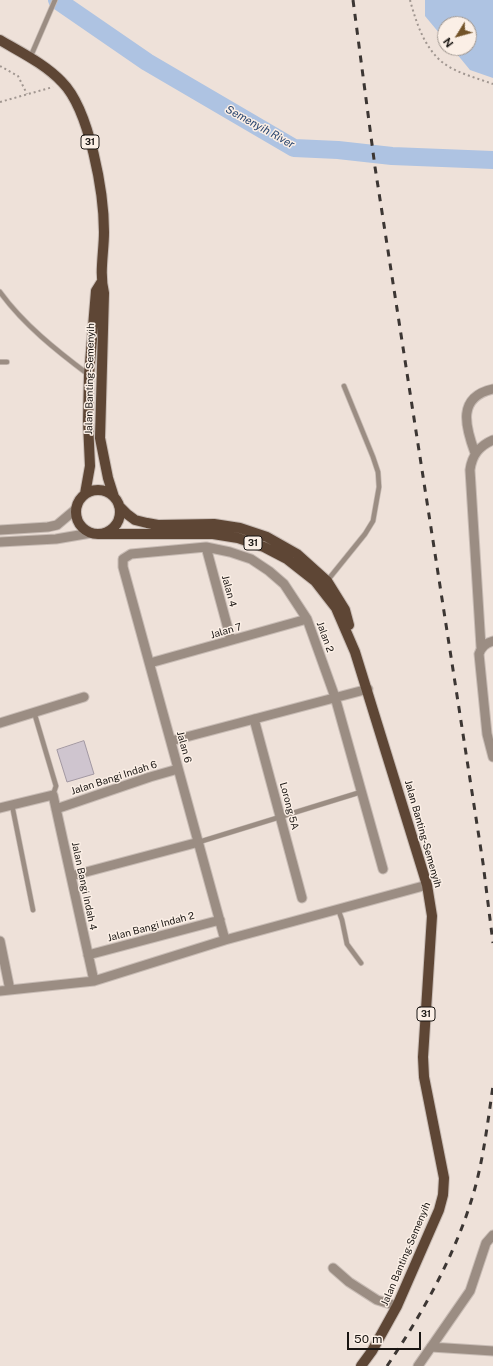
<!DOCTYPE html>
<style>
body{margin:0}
#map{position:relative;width:493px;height:1366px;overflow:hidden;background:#eee1d9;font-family:"Public Sans",sans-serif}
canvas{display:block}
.north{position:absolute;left:437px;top:16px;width:40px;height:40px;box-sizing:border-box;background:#fbefe6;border:1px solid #a19891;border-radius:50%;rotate:233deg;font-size:11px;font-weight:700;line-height:16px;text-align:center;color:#191512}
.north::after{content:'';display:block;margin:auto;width:14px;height:18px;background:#735329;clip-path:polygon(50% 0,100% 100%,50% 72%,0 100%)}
.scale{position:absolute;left:347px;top:1332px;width:74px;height:18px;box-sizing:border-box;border:2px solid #191512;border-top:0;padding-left:5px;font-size:12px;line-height:14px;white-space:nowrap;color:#191512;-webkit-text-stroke:3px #fbefe6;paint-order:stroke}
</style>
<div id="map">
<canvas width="493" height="1366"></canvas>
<div class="north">N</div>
<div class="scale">50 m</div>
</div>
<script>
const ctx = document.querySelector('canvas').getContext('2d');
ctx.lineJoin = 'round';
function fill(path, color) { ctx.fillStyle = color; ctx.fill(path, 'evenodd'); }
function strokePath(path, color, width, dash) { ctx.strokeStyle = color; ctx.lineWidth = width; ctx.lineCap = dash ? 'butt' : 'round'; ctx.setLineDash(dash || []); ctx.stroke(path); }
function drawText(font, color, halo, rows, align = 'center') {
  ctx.font = font + ' "Public Sans",sans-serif'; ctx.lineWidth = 3; ctx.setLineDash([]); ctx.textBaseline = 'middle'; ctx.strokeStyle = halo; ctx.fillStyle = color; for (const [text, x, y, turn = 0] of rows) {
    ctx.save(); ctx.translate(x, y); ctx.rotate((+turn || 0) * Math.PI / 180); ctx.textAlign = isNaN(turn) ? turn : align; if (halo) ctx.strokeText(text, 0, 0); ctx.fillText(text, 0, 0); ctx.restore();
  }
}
const water = new Path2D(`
 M425,0h68v78l-23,-8 -18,-22h17v-24h-24v16l-20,-24z`);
const river = new Path2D(`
 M57,0l90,62 147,86 44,2 54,6 101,4`);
const building = new Path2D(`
 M84,741l10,33 -27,8 -10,-32z`);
const path = new Path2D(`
 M410,0c6,22 14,47 32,62 14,11 35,16 51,22
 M0,66l18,10 9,18
 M0,102l53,-15`);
const service = new Path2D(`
 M30,58l25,-58
 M0,292c23,32 57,59 89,83
 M0,362h7
 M327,581l38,-47 8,-13 6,-34 -1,-15 -5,-15 -29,-71
 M34,712l22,74 -3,9
 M12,805l21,105
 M199,842l162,-50
 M338,909l4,11 5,24 14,19`);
const minor = new Path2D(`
 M475,453c-10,-27 -18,-56 18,-64
 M0,530l48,-3 9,-2 19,-16
 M0,542l56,-3 35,-6
 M206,547l25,93
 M493,641c-8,2 -12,6 -14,13l8,80 6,23
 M481,647l-11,-177c2,-15 9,-24 23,-30
 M150,663l157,-44
 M254,719l48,179
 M0,723l84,-26
 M171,741l197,-52
 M0,808l53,-13 41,186
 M56,809l94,-32 28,-8
 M71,876l128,-34
 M225,940l-102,-373v-8l8,-5 75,-7 24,5 21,7 18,12 15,13 23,35 28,78 48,172
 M0,941l10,49
 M88,955l132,-35
 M0,991l94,-10 131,-41 202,-55
 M333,1268l16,14 28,18 20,6
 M431,1347l62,4
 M418,1366l52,-75 16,-48 7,-8`);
const primary = new Path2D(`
 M0,40c22,13 45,24 62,42 28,28 42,112 42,150 0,20 -5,41 0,61l-4,145 8,40 6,19
 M76 512a22 22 0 1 1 44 0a22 22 0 1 1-44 0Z
 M85,494l5,-28 -2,-44 1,-47 7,-84 5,-8
 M119,506l8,8 8,6 12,3 11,2 56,-1 26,4 27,9 30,17 30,27 18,29 4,15
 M99,534h114l25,4 26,9 23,12 28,22 21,27 19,44 72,233 5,31 -9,141 1,20 20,101 -1,17 -4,15 -42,96 -25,45 -11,15`);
const rail = new Path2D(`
 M353,0l22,167 16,103 92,593 10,80
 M387,1366c36,-53 71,-116 88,-178 9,-33 13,-68 18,-102`);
const shields = [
 [90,142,18],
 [253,543,18],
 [426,1014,18]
];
const shieldNames = [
 ["31",90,142],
 ["31",253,543],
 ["31",426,1014]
];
const streetNames = [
 ["Jalan Banting-Semenyih",90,379,-89],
 ["Jalan 4",229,591,75],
 ["Jalan 7",226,631,-16],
 ["Jalan 2",325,637,70],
 ["Jalan 6",184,747,75],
 ["Jalan Bangi Indah 6",114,778,-18],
 ["Lorong 5A",289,806,75],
 ["Jalan Banting-Semenyih",423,834,74],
 ["Jalan Bangi Indah 4",84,886,78],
 ["Jalan Bangi Indah 2",151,927,-15],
 ["Jalan Banting-Semenyih",406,1254,-67]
];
const waterNames = [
 ["Semenyih River",260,127,29]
];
fill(water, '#aec3e2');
strokePath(river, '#aec3e2', 18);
fill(building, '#cfc5cf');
strokePath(building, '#a197a1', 1);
strokePath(service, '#c8bcb5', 6);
strokePath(minor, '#c8bcb5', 11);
strokePath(primary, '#c8bcb5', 12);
strokePath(path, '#a09690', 2, [2, 3]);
strokePath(service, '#9b8d83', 4.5);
strokePath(minor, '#9b8d83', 9);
strokePath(primary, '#5e4635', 10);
strokePath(rail, '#3c3633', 3, [7, 7]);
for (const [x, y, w] of shields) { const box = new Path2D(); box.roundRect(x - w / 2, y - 7, w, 14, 3); ctx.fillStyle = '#fbefe6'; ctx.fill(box); strokePath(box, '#191512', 1); }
drawText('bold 9px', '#191512', null, shieldNames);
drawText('10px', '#191512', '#fbefe6', streetNames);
drawText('italic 11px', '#27446e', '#fbefe6', waterNames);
</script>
